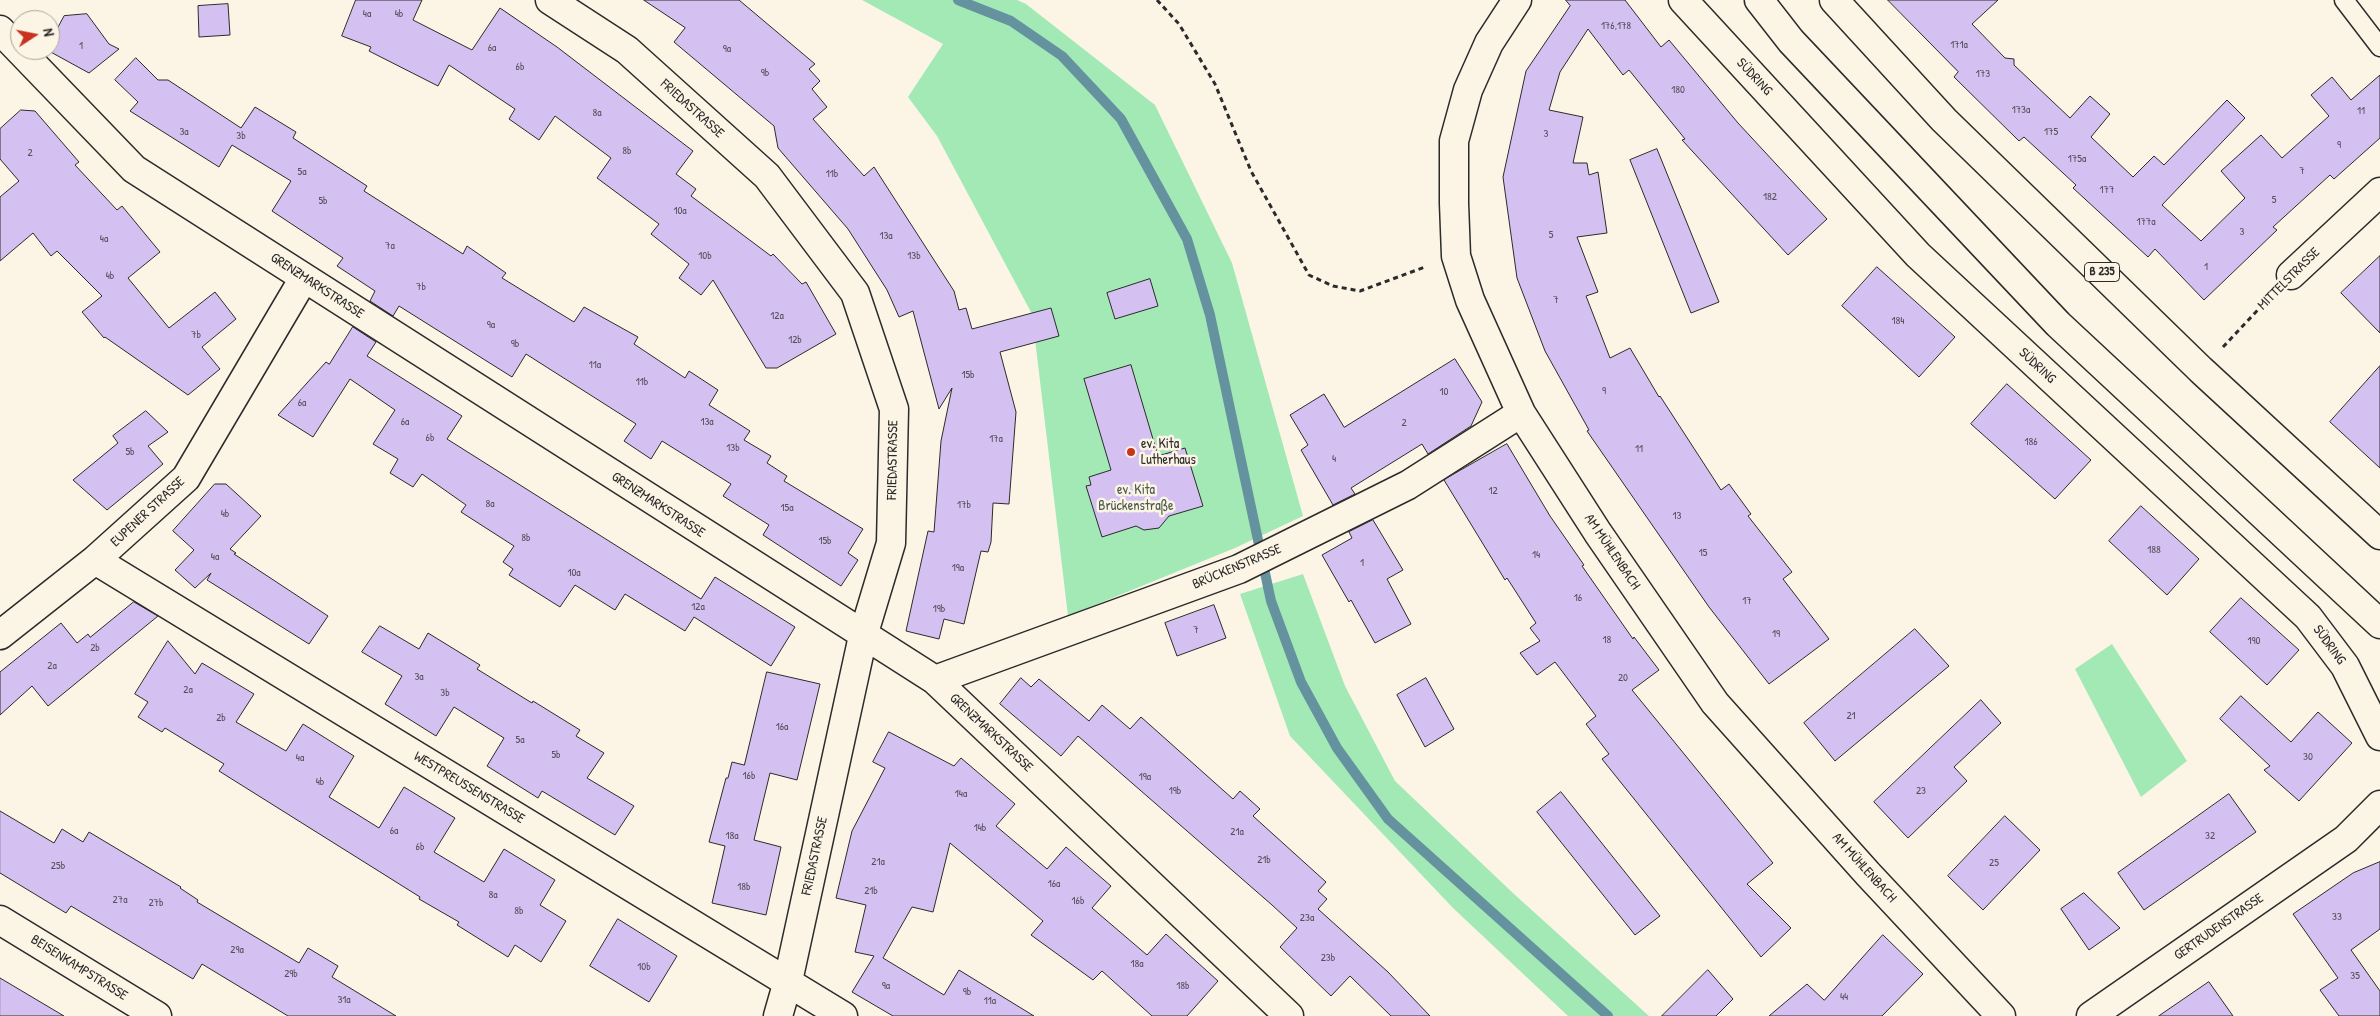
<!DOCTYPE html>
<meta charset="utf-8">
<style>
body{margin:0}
#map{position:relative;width:2380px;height:1016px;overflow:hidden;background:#fcf5e5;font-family:"Patrick Hand",sans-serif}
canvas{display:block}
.north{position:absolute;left:10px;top:10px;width:50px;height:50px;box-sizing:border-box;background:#fcf5e5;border:1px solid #a8a49b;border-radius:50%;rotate:79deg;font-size:14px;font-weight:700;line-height:20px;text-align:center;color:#2b2b2b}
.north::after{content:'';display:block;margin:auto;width:18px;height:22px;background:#c8321e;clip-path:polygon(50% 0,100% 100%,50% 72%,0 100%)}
</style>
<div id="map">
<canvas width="2380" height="1016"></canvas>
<div class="north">N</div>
</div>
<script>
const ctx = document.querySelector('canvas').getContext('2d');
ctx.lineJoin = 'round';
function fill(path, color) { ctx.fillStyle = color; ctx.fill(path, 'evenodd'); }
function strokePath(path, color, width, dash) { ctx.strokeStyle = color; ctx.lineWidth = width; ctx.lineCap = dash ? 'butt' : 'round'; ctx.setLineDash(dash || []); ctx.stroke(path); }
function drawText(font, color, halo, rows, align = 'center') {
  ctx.font = font + ' "Patrick Hand",sans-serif'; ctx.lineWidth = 5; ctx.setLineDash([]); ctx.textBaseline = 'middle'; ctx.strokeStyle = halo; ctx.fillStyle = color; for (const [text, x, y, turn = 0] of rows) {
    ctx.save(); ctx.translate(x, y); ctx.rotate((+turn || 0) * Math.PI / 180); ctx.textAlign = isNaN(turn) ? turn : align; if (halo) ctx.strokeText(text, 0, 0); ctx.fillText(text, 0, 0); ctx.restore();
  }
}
const green = new Path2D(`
 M862,0h155l9,4 129,101 77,158 71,253 -68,32 -167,68 -36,-302 -95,-178 -29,-39 35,-53z
 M1303,574l42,112 50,95 119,113 135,122h-81l-115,-108 -163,-172 -50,-142z
 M2112,644l75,117 -46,36 -66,-128z`);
const stream = new Path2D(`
 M958,0l53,21 51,35 59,63 66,120 23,76 61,286 30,81 36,66 51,71 220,197`);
const building = new Path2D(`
 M356,0h66l-9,20 59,30 28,-42 57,39 136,104 -17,23 20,15 -5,7 80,60 2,-2 29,30 4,-2 30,52 -59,34h-11l-53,-88 -12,15 -22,-17 10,-14 -38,-30 8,-10 -62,-46 14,-20 -56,-42 -16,24 -30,-21 6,-10 -66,-44 -11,21 -69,-35 2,-4 -29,-11z
 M644,0h95l76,64 -6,5 11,12 -8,8 15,18 -14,12 51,57 10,-9 80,124 5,19 7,-2 6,21 79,-21 8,28 -59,16 16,60 -7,92 -16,-1 -2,39 -3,10 -7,-1 -17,73 -20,-5 -5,20 -33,-8 22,-100 6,1 7,-91 11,-53 -13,21 -26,-98 -14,6 -12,-27 -39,-61 -70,-81 -4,-22 -100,-84 11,-14z
 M1566,0h59l36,47 8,-7 69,83 89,96 -39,36 -106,-115 3,-1 -56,-69 -6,5 -35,-46 -28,43 -11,38 34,7 -10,46h14l2,12 9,-3 9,61 -30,4 21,55 -12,4 24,62 20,-10 29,49 1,-1 61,94 8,-6 22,30 -3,2 44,56 -9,7 46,60 -60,45 -60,-77 -122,-176 2,-1 -44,-79 -28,-73 -14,-101 23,-106 44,-65z
 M1888,0h110l-26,24 33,34 9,1v6l56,53 20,-22 20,18 -19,23 42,40 21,-21 10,9 63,-65 18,18 -83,87 39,36 44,-43 -24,-27 40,-36 21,23 47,-42 -18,-21 21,-18 19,23 29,-25v63l-46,41 -4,-4 -57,52 4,3 -73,70 -49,-51 -7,8 -75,-69 3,-3 -52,-48 -5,4 -65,-64 4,-5z
 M228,4l2,31 -31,2 -1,-31z
 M87,14l22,30 10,5 -30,24 -42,-23h3v-8l14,-26z
 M136,58l22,22h10l73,48 14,-21 41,25 -3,6 74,48 -3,5 99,63 4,-8 39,27 -4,5 72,44 10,-15 54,30 -4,7 51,34 4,-7 29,19 -9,15 41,26 -6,9 27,16 -4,7 20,13 -3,5 79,48 -15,24 10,7 -17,26 -78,-51 6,-10 -46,-29 8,-12 -69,-43 -11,18 -27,-18 12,-17 -110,-70 -14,23 -113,-71 -6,10 -23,-15 5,-10 -38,-25 6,-8 -71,-47 19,-30 -59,-36 -13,22 -89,-56 8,-9 -23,-22z
 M21,110l14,1 44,51 -4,3 42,45 5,-4 38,46 -32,26 41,50 46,-36 21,27 -34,28 18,22 -32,26 -83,-58 -1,1 -22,-26 20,-16 -45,-45 -6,5 -18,-23 -33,28v-64l19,-16 -19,-22v-30z
 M1657,149l62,153 -28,11 -61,-153z
 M2380,256v77l-39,-40z
 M1877,267l78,70 -36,40 -77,-71z
 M1150,279l8,27 -43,13 -8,-26z
 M353,327l23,15 -9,14 95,60 -15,23 254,160 14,-22 80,50 -24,39 -77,-49 -9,14 -60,-37 -10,16 -40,-25 -15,22 -51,-32 4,-6 -10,-7 11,-16 -53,-34 5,-7 -44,-31 -9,13 -23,-14 8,-14 -25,-15 22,-34 -45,-31 -37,58 -35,-22 48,-53 3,2z
 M1455,359l27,43 -11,24 -43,28 -6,-10 -71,44 4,6 -22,11 -32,-55 7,-5 -18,-30 34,-21 20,33z
 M1131,365l27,91 27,-8 18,58 -34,10 -10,12 -15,2 -8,-4 -34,11 -16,-51 5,-1 -2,-8 22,-7 -27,-91z
 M2380,366v102l-50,-46z
 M2007,384l84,76 -36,39 -84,-75z
 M146,411l22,21 -20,14 15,18 -56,46 -34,-30 45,-37 -5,-7z
 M1507,444l43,72 34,49 -2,1 51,73 1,-2 25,33 -27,20 141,173 -26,21 44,44 -30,29 -159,-198 7,-5 -23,-30 10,-8 -41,-54 -18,13 -17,-22 20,-12 -10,-13 6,-5 -29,-45 -2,2 -61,-100z
 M215,484h11l35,32 -31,33 6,4 -2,1 94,62 -19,28 -102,-64 4,-7 -16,15 -20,-18 19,-20 -21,-19z
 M2141,506l58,53 -32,36 -58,-54z
 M1373,520l30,50 -16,9 24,45 -36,19 -24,-43 -2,2 -27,-47 30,-17 -3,-6z
 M2241,598l58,52 -32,35 -57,-53z
 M134,602l24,14 -110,90 -16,-20 -32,29v-43l61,-49 16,20 11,-9 2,3z
 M1214,605l12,33 -49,18 -12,-33z
 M380,626l39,23 9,-16 52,32 -3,4 55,34 1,-2 47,29 -4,6 28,17 -17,25 47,28 -19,29 -73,-44 -4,7 -51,-32 17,-28 -50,-31 -18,29 -51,-32 17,-28 -40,-24z
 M1915,629l34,37 -114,95 -31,-38z
 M168,641l27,33 7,-11 52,31 -18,28 50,29 17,-27 51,32 -25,41 26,16 24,15 25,-41 51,31 -21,34 50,30 20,-33 51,31 -15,25 26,16 -25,41 -26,-17 -7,12 -51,-32 2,-3 -40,-23 1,-2 -201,-126 5,-7 -59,-36 -3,4 -24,-15 10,-15 -13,-8z
 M767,672l53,12 -23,96 -27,-7 -8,33 -8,34 27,7 -15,68 -54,-12 13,-57 -16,-4 17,-64h2l4,-16 12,3z
 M1021,678l10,9 8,-8 50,42 13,-16 28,24 11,-12 92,82 7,-8 20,18 -7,7 73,66 -8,9 9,8 -9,10 70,63 42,44h-39l-41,-40 -19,20 -51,-49 17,-19 -25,-23 -194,-169 -17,20 -61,-52z
 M1426,678l28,51 -29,18 -28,-52z
 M2241,696l50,46 27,-30 34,31 -53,58 -35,-31 6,-4 -50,-47z
 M1981,700l20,23 -47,44 13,14 -59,57 -34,-36z
 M889,732l65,34 7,-8 54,46 -19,22 51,43 19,-22 45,39 -19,22 55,47 19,-21 52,47 -31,35h-35l-50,-45 -9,9 -62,-45 12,-14 -93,-78 -17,69 -21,-5 -29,51 61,37 15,-25 75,46h-141l-41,-24 22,-36 -19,-4 11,-47 -30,-7 16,-67 33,-63 -12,-6z
 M1561,792l99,124 -25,19 -98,-123z
 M2229,794l27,38 -112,78 -26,-37z
 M0,811l54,32 8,-14 21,13 6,-10 92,55 -1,1 18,12 -1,2 102,61 9,-15 30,18 -6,11 64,39h-108l-86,-52 -9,15 -122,-73 -5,7 -66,-40z
 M2005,816l35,34 -57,60 -35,-34z
 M2380,862v67l-29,21 29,41v25h-41l-19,-26 18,-12 -45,-64 60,-41z
 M2084,893l36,35 -31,22 -28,-41z
 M618,919l59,37 -28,46 -59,-36z
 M1883,935l40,39 -41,42h-113l38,-32 17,16z
 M1708,970l25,29 -17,17h-54z
 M0,978l64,38h-64z
 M2209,982l24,34h-74z`);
const path = new Path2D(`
 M1157,0l22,24 36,60 36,87 58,104 24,11 27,5 65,-24
 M2223,347l47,-50`);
const service = new Path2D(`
 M2344,0l36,47`);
const minor = new Path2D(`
 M550,0l77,50 140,126 88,117 39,116 -3,134 -28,93 -75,345 -10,35
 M1517,0l-28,43 -21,47 -14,51v62l2,53 14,44 51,113 77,120 117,170 153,171 133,142
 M1683,0l235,255 390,362 37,49 35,70
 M0,30l134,139 801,511 354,336
 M2291,275l89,-83
 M95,560l748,456
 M0,635l95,-75 91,-82 118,-200
 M935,680l304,-111 169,-84 113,-72
 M0,920l157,96
 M2091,1016l255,-177 34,-34`);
const primary = new Path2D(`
 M1759,0l32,41 267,283 322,300
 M1834,0l110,120 257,250 179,165`);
const markers = [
 [1131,452,5,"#c8321e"]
];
const numberNames = [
 ["4a",367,14],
 ["4b",399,14],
 ["176,178",1616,26],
 ["171a",1959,45],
 ["1",81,46],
 ["6a",492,48],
 ["9a",727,49],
 ["6b",520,67],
 ["9b",765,73],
 ["173",1983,74],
 ["180",1678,90],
 ["173a",2021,110],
 ["11",2361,111],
 ["8a",597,113],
 ["3a",184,132],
 ["175",2051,132],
 ["3",1546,134],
 ["3b",241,136],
 ["9",2339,145],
 ["8b",627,151],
 ["2",30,153],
 ["175a",2077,159],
 ["7",2302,171],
 ["5a",302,172],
 ["11b",832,174],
 ["177",2107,190],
 ["182",1770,197],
 ["5",2274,200],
 ["5b",323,201],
 ["10a",680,211],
 ["177a",2146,222],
 ["3",2242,232],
 ["5",1551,235],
 ["13a",886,236],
 ["4a",104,239],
 ["7a",390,246],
 ["10b",705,256],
 ["13b",914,256],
 ["1",2206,267],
 ["4b",110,276],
 ["7b",421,287],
 ["7",1556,300],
 ["12a",777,316],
 ["184",1898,321],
 ["9a",491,325],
 ["7b",196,335],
 ["12b",795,340],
 ["9b",515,344],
 ["11a",595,365],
 ["15b",968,375],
 ["11b",642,382],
 ["9",1604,391],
 ["10",1444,392],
 ["6a",302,403],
 ["6a",405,422],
 ["13a",707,422],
 ["2",1404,423],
 ["6b",430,438],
 ["17a",996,439],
 ["186",2031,442],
 ["13b",733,448],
 ["11",1639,449],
 ["5b",130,452],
 ["4",1334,459],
 ["12",1493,491],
 ["8a",490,504],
 ["17b",964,505],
 ["15a",787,508],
 ["4b",225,514],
 ["13",1677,516],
 ["8b",526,538],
 ["15b",825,541],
 ["188",2154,550],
 ["15",1703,553],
 ["14",1536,555],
 ["4a",215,557],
 ["1",1362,563],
 ["19a",958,568],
 ["10a",574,573],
 ["16",1578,598],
 ["17",1747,601],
 ["12a",698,607],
 ["19b",939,609],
 ["7",1196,630],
 ["19",1776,634],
 ["18",1607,640],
 ["190",2254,641],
 ["2b",95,648],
 ["2a",52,666],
 ["3a",419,677],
 ["20",1623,678],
 ["2a",188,690],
 ["3b",445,693],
 ["21",1851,716],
 ["2b",221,718],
 ["16a",782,727],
 ["5a",520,740],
 ["5b",556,755],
 ["30",2308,757],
 ["4a",300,758],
 ["16b",749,776],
 ["19a",1145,777],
 ["4b",320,782],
 ["19b",1175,791],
 ["23",1921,791],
 ["14a",961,794],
 ["14b",980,828],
 ["6a",394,831],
 ["21a",1237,832],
 ["18a",732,836],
 ["32",2210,836],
 ["6b",420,847],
 ["21b",1264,860],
 ["21a",878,862],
 ["25",1994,863],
 ["25b",58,866],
 ["16a",1054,884],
 ["18b",744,887],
 ["21b",871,891],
 ["8a",493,895],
 ["27a",120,900],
 ["16b",1078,901],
 ["27b",156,903],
 ["8b",519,911],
 ["33",2337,917],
 ["23a",1307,918],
 ["29a",237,950],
 ["23b",1328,958],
 ["18a",1137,964],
 ["10b",644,967],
 ["29b",291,974],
 ["35",2355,976],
 ["9a",886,986],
 ["18b",1183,986],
 ["9b",967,992],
 ["44",1844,997],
 ["31a",344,1000],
 ["11a",990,1001]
];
const shields = [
 [2102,272,35]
];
const shieldNames = [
 ["B 235",2102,272]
];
const streetNames = [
 ["SÜDRING",1754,77,47],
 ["FRIEDASTRASSE",692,109,42],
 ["MITTELSTRASSE",2289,279,-45],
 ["GRENZMARKSTRASSE",317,286,33],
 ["SÜDRING",2037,366,43],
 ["FRIEDASTRASSE",893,460,-89],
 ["GRENZMARKSTRASSE",658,505,33],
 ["EUPENER STRASSE",148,512,-43],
 ["AM MÜHLENBACH",1612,552,56],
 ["BRÜCKENSTRASSE",1237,567,-23],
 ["SÜDRING",2329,645,54],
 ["GRENZMARKSTRASSE",991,733,43],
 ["WESTPREUSSENSTRASSE",469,788,31],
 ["FRIEDASTRASSE",815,856,-78],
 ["AM MÜHLENBACH",1864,868,48],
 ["GERTRUDENSTRASSE",2219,927,-35],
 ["BEISENKAMPSTRASSE",79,968,32]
];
const poiNames = [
 ["ev. Kita",1141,444],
 ["Lutherhaus",1141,460]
];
const parkNames = [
 ["ev. Kita",1136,490],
 ["Brückenstraße",1136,506]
];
fill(green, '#a3e9b5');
strokePath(stream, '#65929f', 10);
fill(building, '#d5c1f1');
strokePath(building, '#2b2b2b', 1);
strokePath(service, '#2b2b2b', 21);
strokePath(minor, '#2b2b2b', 31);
strokePath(primary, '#2b2b2b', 31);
strokePath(path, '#2b2b2b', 3, [5, 4]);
strokePath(service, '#fcf5e5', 18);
strokePath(minor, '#fcf5e5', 28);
strokePath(primary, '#fcf5e5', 28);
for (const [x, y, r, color] of markers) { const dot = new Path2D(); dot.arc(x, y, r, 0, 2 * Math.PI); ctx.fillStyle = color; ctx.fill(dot); strokePath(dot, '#fcf5e5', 2); }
drawText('11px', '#56505c', null, numberNames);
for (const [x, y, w] of shields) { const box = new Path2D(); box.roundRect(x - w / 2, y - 9.5, w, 19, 4); ctx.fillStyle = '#fcf5e5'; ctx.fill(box); strokePath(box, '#2b2b2b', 1); }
drawText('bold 12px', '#2b2b2b', null, shieldNames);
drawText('14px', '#2b2b2b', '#fcf5e5', streetNames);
drawText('14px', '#2b2b2b', '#fcf5e5', poiNames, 'left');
drawText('14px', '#495a4e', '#fcf5e5', parkNames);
</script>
